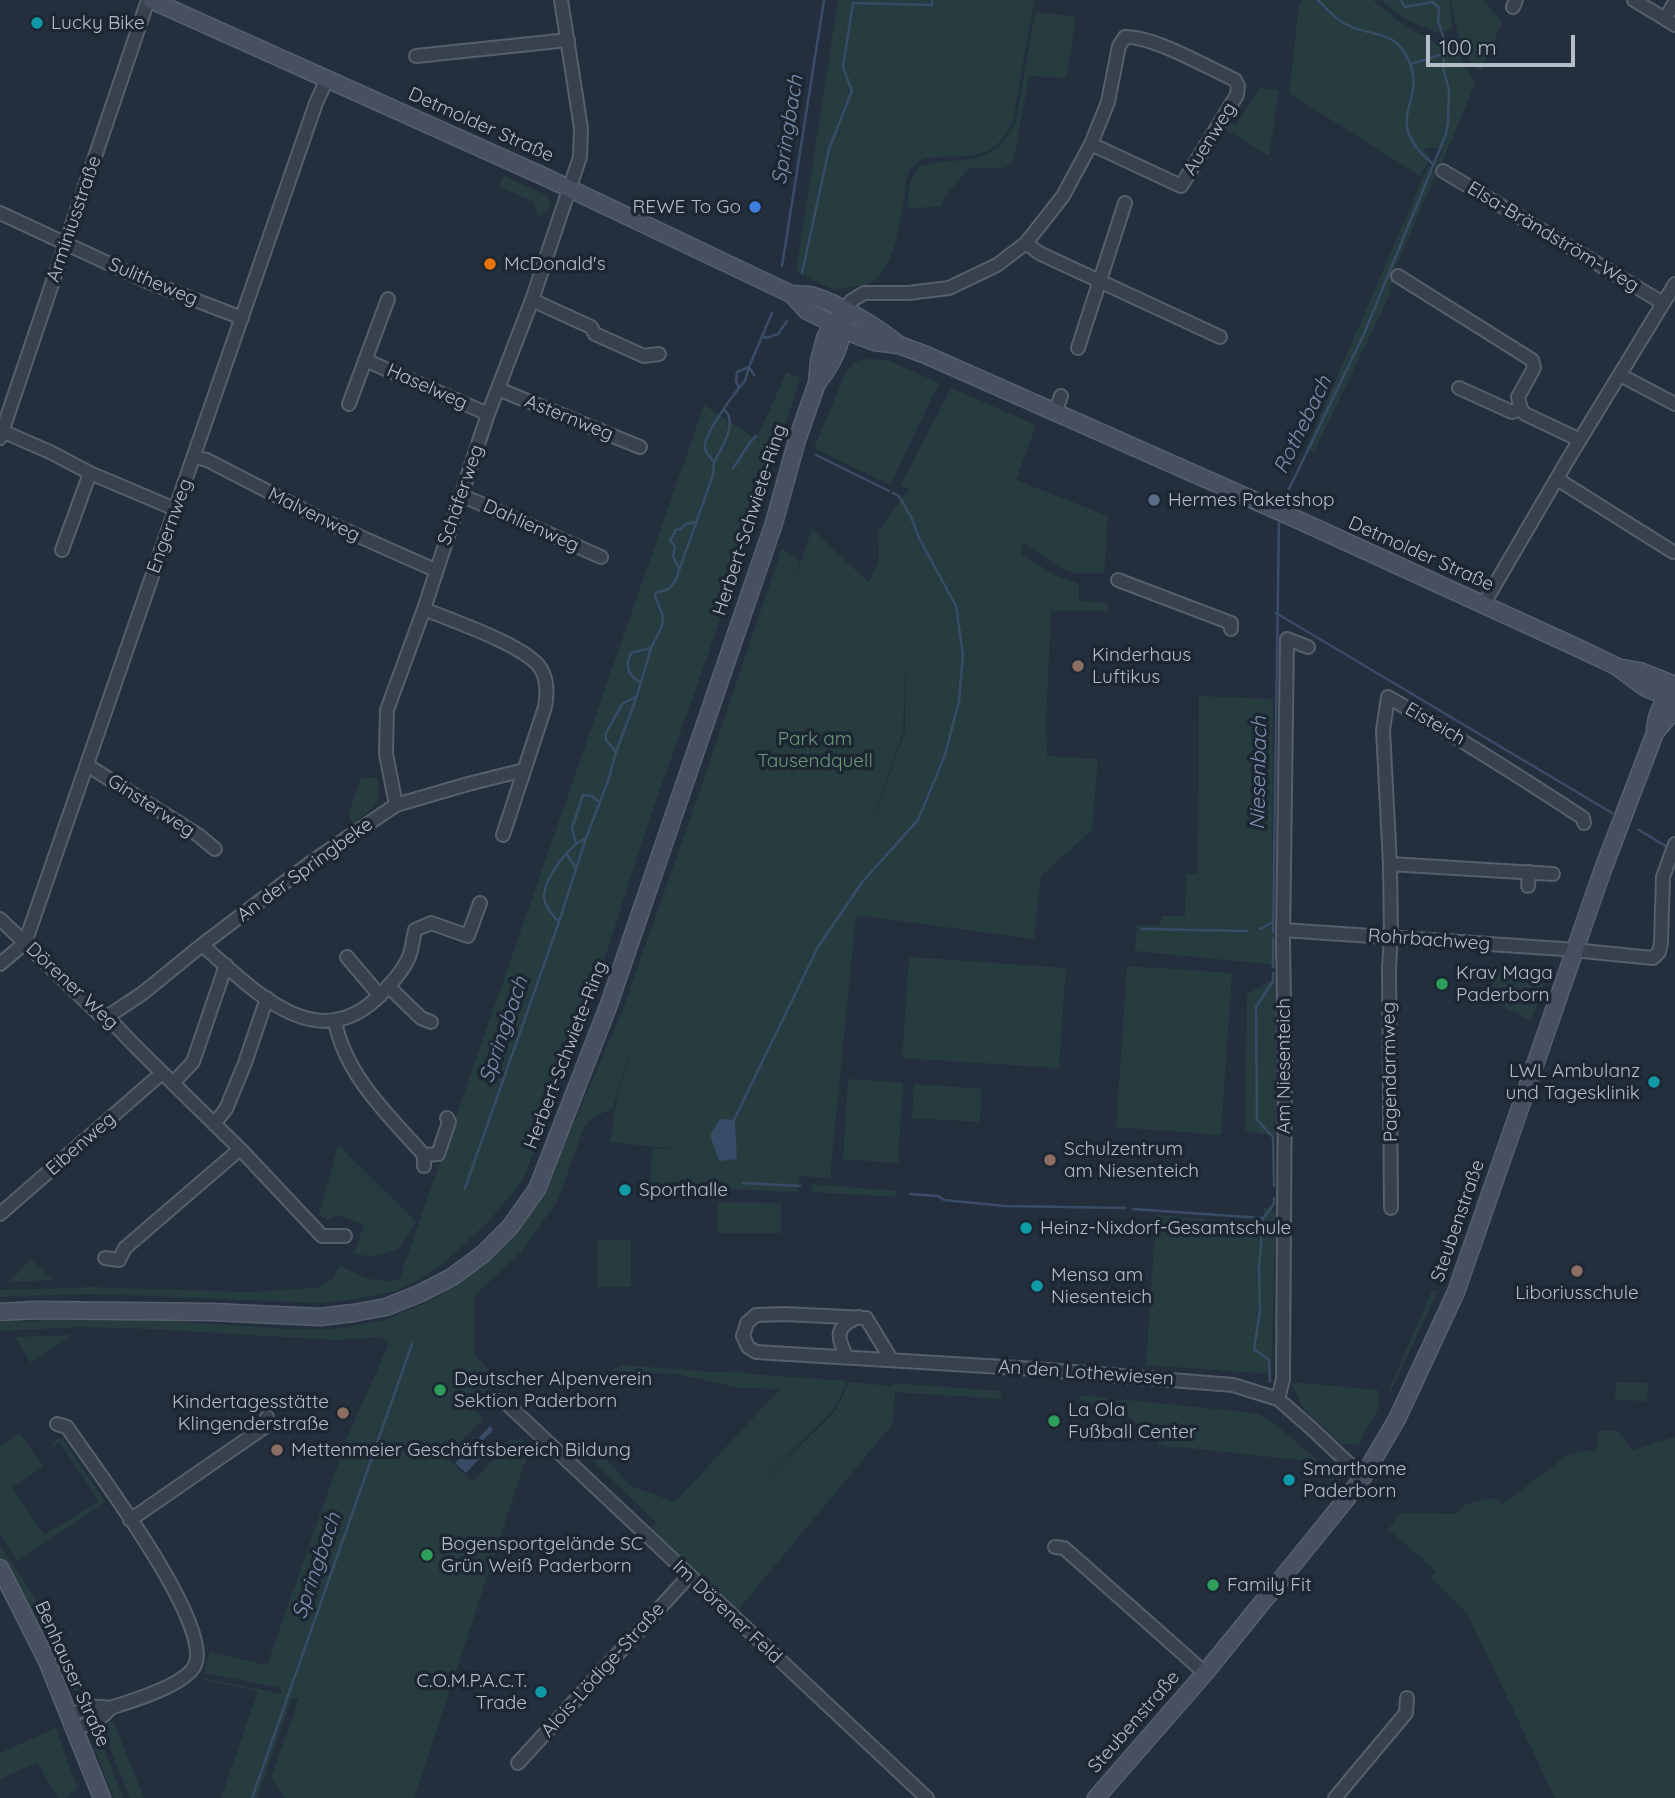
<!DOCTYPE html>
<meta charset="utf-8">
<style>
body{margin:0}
#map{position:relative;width:1675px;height:1798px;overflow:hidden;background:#242f3e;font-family:Quicksand,sans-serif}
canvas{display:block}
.scale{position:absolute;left:1426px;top:35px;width:149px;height:32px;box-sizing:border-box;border:4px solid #b4bcc9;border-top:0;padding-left:9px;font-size:21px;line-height:24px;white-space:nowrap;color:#b4bcc9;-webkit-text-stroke:5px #1d2633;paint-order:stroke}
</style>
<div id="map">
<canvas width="1675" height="1798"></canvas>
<div class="scale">100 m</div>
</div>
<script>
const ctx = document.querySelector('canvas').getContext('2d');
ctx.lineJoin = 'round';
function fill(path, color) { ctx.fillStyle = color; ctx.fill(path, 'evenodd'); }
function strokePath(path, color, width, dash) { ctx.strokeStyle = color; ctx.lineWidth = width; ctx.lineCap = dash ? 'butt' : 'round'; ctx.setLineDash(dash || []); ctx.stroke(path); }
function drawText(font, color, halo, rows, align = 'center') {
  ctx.font = font + ' Quicksand,sans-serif'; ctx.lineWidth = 7; ctx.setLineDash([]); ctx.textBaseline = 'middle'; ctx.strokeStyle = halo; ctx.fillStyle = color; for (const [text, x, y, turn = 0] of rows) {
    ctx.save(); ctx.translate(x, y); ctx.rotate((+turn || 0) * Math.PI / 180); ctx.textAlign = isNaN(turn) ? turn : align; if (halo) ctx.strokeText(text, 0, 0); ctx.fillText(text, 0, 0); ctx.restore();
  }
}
const green = new Path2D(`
 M838,0h196l-21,121c-28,61 -76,19 -101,46 -7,8 -6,22 -8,31 -4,25 -10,70 -32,84 -4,3 -11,3 -16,4 -6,1 -15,4 -21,3 -13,-3 -27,-12 -39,-17z
 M1304,0h69l28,23 36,21 18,3 20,37 -36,86 -5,-3 9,-17 -9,-3 -10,2 7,8 -11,19 -131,-83 10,-88z
 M1381,0h68l3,30 -16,2 -31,-13z
 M1451,0h32l19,22 -21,50c-21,-19 -25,-45 -30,-72z
 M1035,12l41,5 -9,58 -4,3 -34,-2 -16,87 -9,5h-35l-25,29 -3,9 -34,3 3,-26 8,-16c43,-14 73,6 98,-45z
 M1259,88l20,2 -10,66 -44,-27 5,-7 6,3z
 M1428,166l9,5 -44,103 -3,20 -76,158 -8,-3z
 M504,176l44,20 3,10 -9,10 -5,-1 -3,-13 -35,-16z
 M864,359l23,1 52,23 -49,102 -76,-37 31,-74 8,-11z
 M787,372l13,6 -47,149 -102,288 -60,185 -68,180 -33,40 -43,40 -27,19 -25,12 -43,9 -32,3 -228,-9 -92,3v-7l92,-3 156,5 68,-4 17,-9 7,-14c22,13 33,18 59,15l305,-875 52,34z
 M951,388l85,37 -20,55 92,36 -4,57h-30l-13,-5 -39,-26v12l36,23 21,7v17l29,2 -1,8h-56l-5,109 1,36 51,3 -6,71 -51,46 -7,63 -178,-24 -26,263 -30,-2 -3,16 -147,-6 2,-37h22l-64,-7 6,-40 23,-78 -26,84 -19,9 -10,10 -26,73 -36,51 -47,44v60l23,25 -28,25 13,14 -37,38 27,25 38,-43 7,3 3,-4 9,9 -116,351h-128l-14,-20 -8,20 35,-99 -7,-2 -35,101h-36l37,-107 -56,-11 1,-2 79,16 -2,-6 -76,-15 6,-21 57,13 80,-227 42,-95 -9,-6 -44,3 -187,-11 -69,-2 -80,4v-9l81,-3 68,1 139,9h48l49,-9 49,-21 28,-18 26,-21 26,-27 30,-41 77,-178 66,-186 95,-280 18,14 -11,35 23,-68 57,54 10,-24 -1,-28 31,-42 -8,-4zM906,647l-1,84 -37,103 35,-103z
 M1199,696l74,3 -1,219h5l-1,47 -141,-14 2,-26 23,1 2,-10h23l1,-42h12z
 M361,778h17c4,29 -4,28 -25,46l-5,-10z
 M909,957l157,11 -7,100 -157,-10z
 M1492,965l58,1 -19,55 -39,-20z
 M1127,966l105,7 -11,162 -105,-8z
 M1277,977l-1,160 -31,-7 2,-136z
 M848,1079l55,4 -5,80 -55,-4z
 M914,1084l68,5 -2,33 -68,-4z
 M338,1145l78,77 -17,27 -29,8 -16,-4 10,-28 -26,-10 -10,5 -9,-5z
 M812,1184l85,7 -1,6 -85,-5z
 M718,1202l63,1v30h-64z
 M1264,1208l12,2 -5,164 -125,-9 10,-150 107,8z
 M598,1240h33v47h-33z
 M31,1259l22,21 -44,2z
 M1432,1291h6l-48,101v-5z
 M73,1335l-42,28 -16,-26z
 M621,1365l93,7 26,-1 8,3 99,7 -13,28 -95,96 97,-95 13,-28 43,4v-3l109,8v8l-106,-7 -2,31h-2l-1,4 -152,183 -87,-82 5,-6 -64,-62 9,-5 30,31 44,16 105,-113 -41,-1 -62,-14 -66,-3z
 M1291,1382l87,8 1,17 -21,38 -16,-1 -38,-35z
 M1616,1382l32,1 -1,18 -32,-1z
 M1077,1395l178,18 14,6 65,56v9l-26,-23 -147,-16 -43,-38 -7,8 -12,-9 -4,5z
 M1617,1430l15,20 43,-13v361h-120l-88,-185 -37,-36 6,-6 -48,-42 14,-16 52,1 13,-10 27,-6 9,6 65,-49 28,-6 3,-18z
 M20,1433l23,34 -31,21 32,47 55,-34 -40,-59 -5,3 -2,-2 8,-5 3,1 42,63 -88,59 -17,-27v-87z
 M0,1545l42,64 41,83 -8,-1 -5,-4 -36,-74 -34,-56z
 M113,1721l31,77h-14l-28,-70z
 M56,1728l21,60 -11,10h-8l-21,-36 -37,17v-26z
 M97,1730l26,68h-9l-21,-53v-9z`);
const water = new Path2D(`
 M720,1119l15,1 2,39 -18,2 -9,-26z
 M490,1426l3,4 -10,10 7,7 -24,26 -11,-10z`);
const stream = new Path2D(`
 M1318,0c7,7 15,17 24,22 26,17 52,4 67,39 19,42 -30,58 24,103
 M1411,64l32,-10
 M782,266l42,-266
 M802,273l27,-124 23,-58 -9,-24 10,-64 79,2v-5
 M762,335l4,3 12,-4 9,-13
 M749,367l5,8
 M739,388l6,-7 4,-14
 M816,455l73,36
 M714,462c7,-12 25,-41 10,-52
 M733,468c9,-11 13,-23 23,-32
 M1283,506l6,-17 75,-155 82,-200 2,-13 1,-31 -6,-23 2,-24 -7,-23 1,-12 -6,-6 -28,5 -4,-7
 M679,569l-6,-13 2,-9 -5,-7 6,-10 5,-1 5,-5 10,-2
 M1276,613l336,200
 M640,682c-12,-6 -15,-16 -9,-29l19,-5
 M616,752l21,-56
 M1639,830l30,18
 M576,843l-4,-15 11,-33 9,1 6,5
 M566,853l10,15
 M559,922l27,-84 22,-57 8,-29 -10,-12v-7l16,-29 15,-8 14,-48 11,-22 1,-10 -8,-20 1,-4c11,-1 15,-3 20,-13l37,-104 1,-13c-4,-5 -9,-9 -9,-15 -2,-11 26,-49 34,-59l-3,-7 1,-9 12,-5 23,-54
 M1142,929l105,2
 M1260,929l13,-7
 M1273,932l6,-413
 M1273,938v29
 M1273,973v8l-17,26 1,113 16,17 1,49
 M734,1120l84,-173 45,-66 55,-61 27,-65 14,-54 4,-46 -7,-49 -37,-68 -8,-21 -12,-21 -6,-3
 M743,1183l57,3
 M465,1188l94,-266c-6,-7 -14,-14 -15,-24 0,-20 24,-51 40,-59
 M910,1194l28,2 6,4 61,6 120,2
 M1133,1209l129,9
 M1270,1382l-1,-22 -15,-11 6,-38 -1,-43 4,-50 11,-14v-6
 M252,1798l160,-454`);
const street = new Path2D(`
 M1634,0l41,25
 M1513,7l3,-7
 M1665,19l10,-17
 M416,56l152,-16
 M1443,171l220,132
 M0,213l146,68 96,37
 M1026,243l13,10 181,84
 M1398,276l134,84 2,8 -16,29 3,12 4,5 55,26
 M532,300l59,27 4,7 49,22 15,-2
 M845,311l6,-10 13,-8h44l41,-5 48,-23 29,-22 37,-47 28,-52 17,-42 11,-56 6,-9c29,-1 81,30 110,43l3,6 -1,9 -56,91 -90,-42
 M1078,348l47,-145
 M365,360l123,54
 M1620,375l55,29
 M1459,388l53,24 9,-3
 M498,389l142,58
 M349,404l39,-105
 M1055,413l6,-17
 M2,431l48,21 40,21 85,36
 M0,438l148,-438
 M194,457l13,3 120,62 108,48
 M1557,479l116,73
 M461,495l140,62
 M62,550l28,-77
 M1118,580l113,43v6
 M1483,605l87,-149 105,-172
 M424,609c26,11 104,37 117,60 7,13 6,24 4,38l-42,128
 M87,765l111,70 17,14
 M396,805l-10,-51 1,-44 37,-101 64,-195 44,-114 48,-143 1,-29 -20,-128
 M1390,864l163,10
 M1528,886l1,-14
 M0,919l100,96h10
 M1283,930l280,19 90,9 6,-6 2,-9 2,-66 12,-33
 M202,945c48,41 111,112 174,54 11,-10 27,-28 33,-42 3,-8 4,-18 6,-27l16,-7 37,13 12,-33
 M347,957l33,39
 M0,964l25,-21 291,-840 11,-24
 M388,986l33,32 10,4
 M110,1015l33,-22 59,-48 111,-84 83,-56 72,-21 56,-14
 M110,1015l3,8 23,24 107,105 79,84h23
 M335,1021c10,54 54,95 89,134v11
 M173,1083l20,-21 33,-97
 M214,1124l12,-15 19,-46 22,-65
 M424,1155l14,-1 11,-32 -2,-4
 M1391,1208l-2,-240 2,-31 -1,-73 -7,-134 5,-33c66,38 131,79 195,121l1,5
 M0,1214l162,-141
 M105,1258l14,2 6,-12 114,-98
 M847,1357c-11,-20 -12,-31 12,-40
 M891,1359l-25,-41 -82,-4 -28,1 -9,8 -4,13 5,11 8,5 279,17 198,16 45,14 32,28 53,50
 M1278,1399l5,-20 2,-317 -2,-121 4,-302 21,8
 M495,1401l10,1 422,396
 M57,1424l10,3c26,39 147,197 128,238 -9,20 -63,36 -85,43 -14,-4 -27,2 -40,7
 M130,1520l136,-94 1,-9
 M1055,1547l9,1 141,125
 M75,1729c12,-5 28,-9 35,-21
 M518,1763l171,-187
 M1335,1798l71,-85 1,-15`);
const secondary = new Path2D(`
 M151,0l394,177 246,117c7,1 15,0 22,2 25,7 66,32 86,49
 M791,294l16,17 49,24 18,7 25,3 27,10 368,163 282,129 40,19 30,22 29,12
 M818,382c15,-19 23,-36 26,-61
 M1622,668l18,3 35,14
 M1655,733l20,-24
 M0,1312l36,-2 176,2 108,5 33,-4 33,-6 35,-14 31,-16 31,-23 27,-27 27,-38 71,-182 166,-484 23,-83 20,-57 2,-22 6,-23 7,-14 13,-13
 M0,1568l47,93 55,137
 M1096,1798l109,-125 142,-175 16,-21 34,-58 59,-127 146,-420 53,-139c0,-20 9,-32 20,-47`);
const markers = [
 [37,23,7,"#0f9aa8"],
 [755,207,7,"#3f7fe0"],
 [490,264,7,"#e8710a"],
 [1154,500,7,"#5c6f8a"],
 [1078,666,7,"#8d6e63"],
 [1442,984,7,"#2e9e5b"],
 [1654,1082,7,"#0f9aa8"],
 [1050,1160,7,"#8d6e63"],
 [625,1190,7,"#0f9aa8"],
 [1026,1228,7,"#0f9aa8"],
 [1577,1271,7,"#8d6e63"],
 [1037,1286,7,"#0f9aa8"],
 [440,1390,7,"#2e9e5b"],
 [343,1413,7,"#8d6e63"],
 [1054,1421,7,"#2e9e5b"],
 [277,1450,7,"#8d6e63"],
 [1289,1480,7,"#0f9aa8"],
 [427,1555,7,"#2e9e5b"],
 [1213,1585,7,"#2e9e5b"],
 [541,1692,7,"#0f9aa8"]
];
const poiNames = [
 ["Lucky Bike",51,23],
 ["REWE To Go",741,207,"right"],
 ["McDonald's",504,264],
 ["Hermes Paketshop",1168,500],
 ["Kinderhaus",1092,655],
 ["Luftikus",1092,677],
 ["Krav Maga",1456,973],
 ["Paderborn",1456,995],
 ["LWL Ambulanz",1640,1071,"right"],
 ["und Tagesklinik",1640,1093,"right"],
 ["Schulzentrum",1064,1149],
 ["am Niesenteich",1064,1171],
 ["Sporthalle",639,1190],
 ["Heinz-Nixdorf-Gesamtschule",1040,1228],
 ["Mensa am",1051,1275],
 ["Niesenteich",1051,1297],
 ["Liboriusschule",1577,1293,"center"],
 ["Deutscher Alpenverein",454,1379],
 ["Sektion Paderborn",454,1401],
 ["Kindertagesstätte",329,1402,"right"],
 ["Klingenderstraße",329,1424,"right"],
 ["La Ola",1068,1410],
 ["Fußball Center",1068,1432],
 ["Mettenmeier Geschäftsbereich Bildung",291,1450],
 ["Smarthome",1303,1469],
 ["Paderborn",1303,1491],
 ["Bogensportgelände SC",441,1544],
 ["Grün Weiß Paderborn",441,1566],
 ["Family Fit",1227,1585],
 ["C.O.M.P.A.C.T.",527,1681,"right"],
 ["Trade",527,1703,"right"]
];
const streetNames = [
 ["Detmolder Straße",481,125,24],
 ["Auenweg",1210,139,-58],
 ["Arminiusstraße",74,219,-71],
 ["Elsa-Brändström-Weg",1553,237,31],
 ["Sulitheweg",153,282,23],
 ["Haselweg",427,387,24],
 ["Asternweg",569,418,22],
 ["Schäferweg",461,495,-71],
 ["Malvenweg",314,515,26],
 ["Herbert-Schwiete-Ring",750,520,-72],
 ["Engernweg",170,526,-70],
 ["Dahlienweg",531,526,24],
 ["Detmolder Straße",1421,554,24],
 ["Eisteich",1435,724,30],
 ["Ginsterweg",151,806,33],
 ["An der Springbeke",305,870,-36],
 ["Rohrbachweg",1429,940,4],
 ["Dörener Weg",72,986,43],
 ["Herbert-Schwiete-Ring",566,1055,-69],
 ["Am Niesenteich",1284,1066,-90],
 ["Pagendarmweg",1390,1072,-91],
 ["Eibenweg",81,1144,-41],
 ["Steubenstraße",1458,1221,-71],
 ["An den Lothewiesen",1086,1373,4],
 ["Im Dörener Feld",727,1612,43],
 ["Alois-Lödige-Straße",603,1670,-48],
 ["Benhauser Straße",72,1674,66],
 ["Steubenstraße",1134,1722,-49]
];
const parkNames = [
 ["Park am",815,739],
 ["Tausendquell",815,761]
];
const waterNames = [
 ["Springbach",788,130,-81],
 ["Rothebach",1303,425,-64],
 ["Niesenbach",1259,773,-89],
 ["Springbach",504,1030,-71],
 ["Springbach",317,1566,-71]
];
fill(green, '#263c3f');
fill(water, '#394c67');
strokePath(stream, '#394c67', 2.5);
strokePath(street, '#565f6c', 16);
strokePath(secondary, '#565f6c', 19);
strokePath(street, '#38414e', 12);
strokePath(secondary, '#465061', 16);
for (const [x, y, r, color] of markers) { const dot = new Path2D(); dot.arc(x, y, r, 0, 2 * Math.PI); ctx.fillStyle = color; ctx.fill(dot); strokePath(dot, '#1d2633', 2.5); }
drawText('19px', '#b4bcc9', '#1d2633', poiNames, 'left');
drawText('19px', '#b4bcc9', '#1d2633', streetNames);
drawText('19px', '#6b9a76', '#1d2633', parkNames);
drawText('italic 21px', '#7c92b1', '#1d2633', waterNames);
</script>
